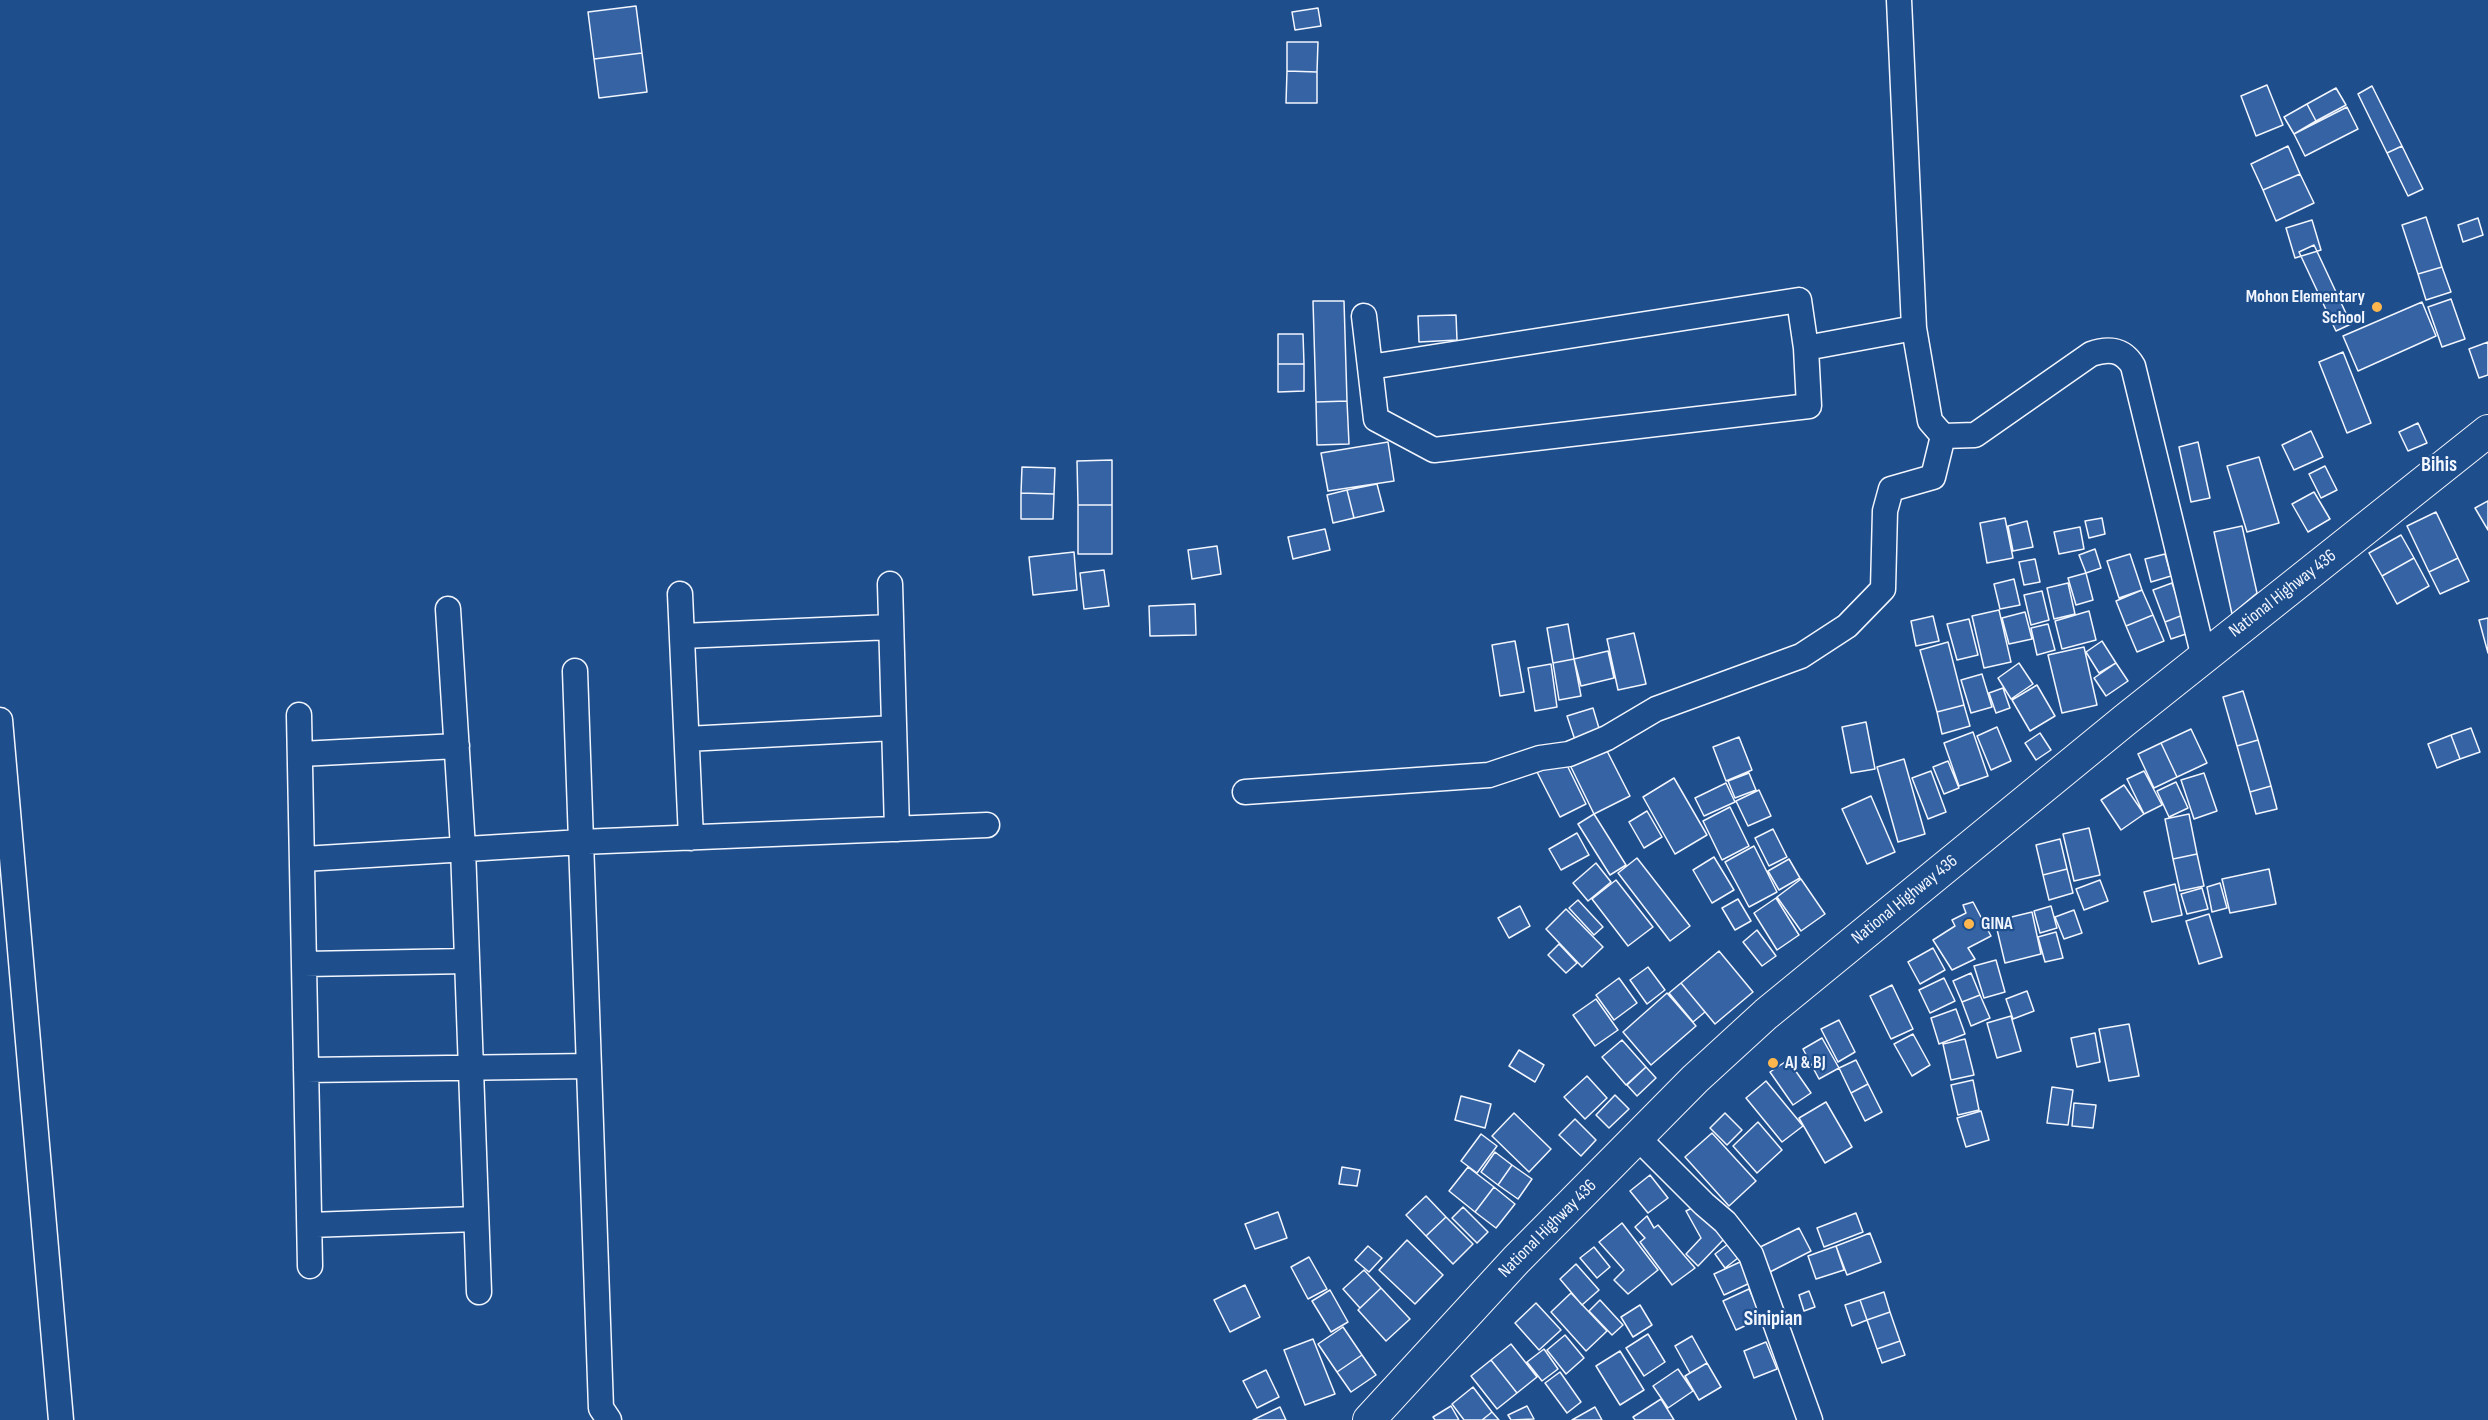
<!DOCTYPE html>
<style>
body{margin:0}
canvas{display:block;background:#1f4e8c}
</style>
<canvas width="2488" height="1420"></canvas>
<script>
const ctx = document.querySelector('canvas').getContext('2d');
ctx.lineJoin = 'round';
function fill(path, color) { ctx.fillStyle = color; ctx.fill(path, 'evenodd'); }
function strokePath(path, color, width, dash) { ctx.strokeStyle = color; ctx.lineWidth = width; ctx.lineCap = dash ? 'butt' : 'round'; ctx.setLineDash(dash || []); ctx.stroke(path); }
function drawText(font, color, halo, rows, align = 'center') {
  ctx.font = font + ' "Sofia Sans Condensed",sans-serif'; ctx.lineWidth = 4.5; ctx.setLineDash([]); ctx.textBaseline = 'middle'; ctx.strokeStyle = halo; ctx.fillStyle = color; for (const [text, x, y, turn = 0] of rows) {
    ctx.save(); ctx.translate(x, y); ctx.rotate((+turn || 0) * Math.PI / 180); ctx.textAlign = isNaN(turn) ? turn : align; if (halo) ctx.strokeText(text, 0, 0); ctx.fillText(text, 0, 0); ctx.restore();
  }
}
const building = new Path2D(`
 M636,6l6,47 -48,6 -6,-47z
 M1318,8l3,18 -26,4 -3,-18z
 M1287,42h31l-1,30 -30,-1z
 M642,53l5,39 -48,6 -5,-39z
 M1287,71l30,1v31h-31z
 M2267,85l16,40 -27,11 -15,-40z
 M2372,86l30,60 -15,7 -29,-59z
 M2336,88l10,17 -30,16 -9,-17z
 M2307,104l9,17 -22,13 -10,-17z
 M2347,107l11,22 -53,27 -11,-22z
 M2288,146l12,28 -37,16 -12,-26z
 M2402,146l21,43 -15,7 -21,-43z
 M2300,174l14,29 -38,18 -13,-31z
 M2426,217l16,50 -24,7 -16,-49z
 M2478,218l5,17 -20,7 -5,-17z
 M2312,220l9,30 -26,8 -9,-30z
 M2314,245l37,79 -15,7 -37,-79z
 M2442,267l9,25 -25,8 -8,-26z
 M2451,299l14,40 -23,8 -14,-40z
 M1313,301h31l3,100 -31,1z
 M2422,302l14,34 -78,35 -15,-35z
 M1456,315l1,25 -38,2 -1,-26z
 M1278,334h25l1,30h-26z
 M2488,342v33l-9,3 -10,-29z
 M2343,352l28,71 -24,10 -28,-71z
 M1278,364h26v27l-26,1z
 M1347,401l2,43 -32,1 -1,-43z
 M2418,423l9,20 -19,8 -9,-19z
 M2311,431l12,26 -29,13 -12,-25z
 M1388,442l6,39 -66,10 -7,-38z
 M2198,442l12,56 -19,4 -12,-55z
 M2259,457l20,66 -32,9 -20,-66z
 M1112,460v45h-34l-1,-44z
 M2325,466l12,24 -16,8 -12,-24z
 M1022,467l33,1 -1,26 -33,-1z
 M1377,484l7,27 -30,7 -7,-28z
 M1347,490l7,28 -21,5 -6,-28z
 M2314,492l16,27 -22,13 -16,-28z
 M1021,493l33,1 -1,25h-32z
 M2488,501v29l-13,-22z
 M1078,505h34v49h-34z
 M2436,512l22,46 -29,14 -22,-46z
 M2005,518l8,40 -26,5 -7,-40z
 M2102,518l3,16 -16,4 -4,-17z
 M2027,521l6,26 -20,4 -5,-25z
 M2242,526l15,67 -25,21 -18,-82z
 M2080,527l4,22 -25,5 -5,-22z
 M1325,529l5,21 -37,9 -5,-22z
 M2401,535l13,23 -32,18 -13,-23z
 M1217,546l4,28 -29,5 -4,-29z
 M2095,549l6,19 -15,5 -7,-18z
 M1074,552l3,38 -44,5 -4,-38z
 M2130,554l12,36 -23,8 -12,-37z
 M2165,554l6,22 -20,6 -6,-23z
 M2414,558l15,28 -32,18 -15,-28z
 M2458,558l11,23 -29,13 -11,-22z
 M2035,559l5,23 -16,3 -5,-23z
 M1104,570l5,36 -25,3 -4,-36z
 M2086,573l7,27 -17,5 -8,-27z
 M2014,579l6,26 -20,4 -6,-25z
 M2068,583l7,31 -21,5 -7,-31z
 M2172,583l11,32 -18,7 -12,-32z
 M2142,590l11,25 -27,11 -10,-25z
 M2042,591l7,29 -18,5 -7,-30z
 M1195,604l1,31 -46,1 -1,-30z
 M1999,610l12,52 -27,6 -12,-52z
 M2089,611l7,29 -34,9 -7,-28z
 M2025,612l7,27 -23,5 -7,-26z
 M2153,615l11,26 -27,11 -11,-26z
 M2183,615l6,18 -18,6 -6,-17z
 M1933,616l6,25 -23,5 -5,-25z
 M2488,618v35l-9,-33z
 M1969,619l9,36 -21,5 -10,-36z
 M1568,624l6,35 -21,4 -6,-35z
 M2048,624l7,26 -18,5 -6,-27z
 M1634,633l12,51 -28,6 -11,-51z
 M1515,641l9,51 -24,4 -8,-51z
 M2102,641l14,22 -17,10 -13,-21z
 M1948,642l16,63 -27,7 -17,-62z
 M2084,647l13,58 -35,8 -14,-58z
 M1608,651l6,27 -33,8 -7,-27z
 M1574,659l7,37 -22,4 -6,-37z
 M2019,663l14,21 -22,15 -13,-21z
 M2116,663l12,18 -22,15 -12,-18z
 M1551,664l6,43 -22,4 -7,-43z
 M1982,674l10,33 -21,6 -10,-33z
 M2037,685l18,31 -25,15 -18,-31z
 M2003,688l7,20 -14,5 -7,-20z
 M2243,691l15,49 -21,6 -14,-49z
 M1964,705l6,21 -28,8 -5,-22z
 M1593,708l8,27 -25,8 -9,-27z
 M1866,722l9,47 -24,4 -9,-46z
 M1997,727l14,34 -20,9 -14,-34z
 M2471,728l9,24 -20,7 -9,-24z
 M2191,729l16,34 -30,14 -16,-34z
 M1973,732l15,44 -29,10 -15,-43z
 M2040,733l11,17 -15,10 -11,-17z
 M2451,735l9,24 -23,9 -9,-24z
 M1739,737l13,33 -26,11 -13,-34z
 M2258,740l13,46 -21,6 -13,-46z
 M2161,743l16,34 -23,11 -16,-34z
 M1604,745l26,51 -36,18 -25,-51z
 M1564,759l22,45 -26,13 -23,-45z
 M1904,759l21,75 -27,8 -21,-75z
 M1948,761l11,27 -15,6 -11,-27z
 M1931,771l15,41 -18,7 -16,-41z
 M2144,771l18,34 -18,9 -17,-35z
 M1749,773l7,17 -21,8 -7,-17z
 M2204,773l13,38 -23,8 -13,-39z
 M1674,778l33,57 -32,19 -32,-57z
 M2176,782l12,26 -19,9 -12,-26z
 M1726,783l9,19 -31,14 -9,-18z
 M2124,785l20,29 -23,16 -20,-30z
 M2271,786l6,23 -21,5 -6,-22z
 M1759,790l12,26 -23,10 -12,-25z
 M1871,796l24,56 -28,12 -25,-55z
 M1730,807l19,39 -27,14 -19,-39z
 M1647,811l15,26 -18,11 -15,-26z
 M1594,814l32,51 -16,10 -32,-51z
 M2189,814l8,40 -24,5 -8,-40z
 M2089,828l11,47 -26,6 -11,-47z
 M1773,829l14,28 -18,9 -14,-28z
 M1577,833l12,22 -28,15 -12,-21z
 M2060,839l7,30 -24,6 -7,-30z
 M1754,846l23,46 -28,15 -24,-45z
 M2197,854l7,32 -24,5 -7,-32z
 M1714,857l20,33 -22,13 -19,-33z
 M1637,858l53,68 -20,15 -52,-68z
 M1789,859l11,19 -21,12 -11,-19z
 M1596,863l15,19 -23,19 -15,-18z
 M2067,869l6,24 -24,7 -6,-25z
 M2269,869l7,35 -46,9 -8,-34z
 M1801,879l24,35 -24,17 -24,-34z
 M1616,880l37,47 -25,19 -36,-47z
 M2100,880l8,21 -24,9 -8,-21z
 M2220,883l7,25 -15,4 -5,-25z
 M2175,884l7,31 -30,7 -8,-30z
 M2202,888l6,21 -21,5 -6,-20z
 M1776,898l23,37 -22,15 -23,-37z
 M1738,899l13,22 -16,9 -13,-22z
 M1578,900l25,27 -9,8 -25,-27z
 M1973,902l18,34 -23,12 7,11 -23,11 -19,-30 22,-14 -3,-6 14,-7 -3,-8z
 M1520,906l10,20 -21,12 -11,-20z
 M2051,906l6,22 -17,5 -6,-22z
 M1566,909l37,38 -21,20 -36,-38z
 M2074,910l8,23 -18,6 -9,-22z
 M2032,912l9,42 -36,9 -10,-42z
 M2209,914l13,43 -23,7 -13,-43z
 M1757,930l19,26 -14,10 -19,-24z
 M2056,932l7,26 -18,4 -7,-25z
 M1559,944l18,19 -11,10 -18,-18z
 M1933,948l12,22 -25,14 -12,-22z
 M1719,951l34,41 -38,32 -34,-41z
 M1996,960l9,32 -21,6 -10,-32z
 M1648,967l17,23 -18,14 -17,-24z
 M1971,973l9,22 -18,7 -9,-21z
 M1619,978l18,25 -23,17 -18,-25z
 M1944,978l11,23 -25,12 -11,-23z
 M1681,983l24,29 -12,10 -24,-29z
 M1892,985l21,44 -22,10 -21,-43z
 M2027,991l7,20 -21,8 -7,-20z
 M1667,993l29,33 -45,39 -28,-33z
 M1980,995l10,23 -19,8 -9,-24z
 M1596,999l22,31 -23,16 -22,-31z
 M1956,1009l9,25 -26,10 -8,-26z
 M2011,1016l10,35 -24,7 -10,-35z
 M1839,1020l16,32 -17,10 -17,-33z
 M2129,1024l10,52 -30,5 -10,-52z
 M2095,1033l5,29 -23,5 -6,-29z
 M1913,1034l17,31 -18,11 -18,-32z
 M1822,1038l17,30 -20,11 -16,-30z
 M1965,1039l9,36 -23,5 -8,-36z
 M1622,1040l24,27 -20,18 -24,-28z
 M1519,1050l25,15 -9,17 -26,-16z
 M1788,1060l23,33 -18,12 -23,-33z
 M1856,1060l12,24 -17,9 -12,-25z
 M1646,1067l10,11 -19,18 -10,-11z
 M1587,1076l20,22 -22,21 -21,-22z
 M1973,1080l6,30 -21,5 -7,-30z
 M1766,1081l37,45 -21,16 -36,-44z
 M1868,1084l14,28 -17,9 -14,-28z
 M2052,1087l21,3 -5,35 -21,-2z
 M1615,1095l14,14 -20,19 -13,-13z
 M1461,1096l30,8 -6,24 -30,-8z
 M1826,1102l26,45 -27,16 -26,-45z
 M2074,1103l22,2 -3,23 -21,-2z
 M1981,1111l8,29 -23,7 -9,-29z
 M1514,1113l37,36 -22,23 -37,-36z
 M1725,1113l17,17 -15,15 -17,-17z
 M1575,1119l21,21 -15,16 -22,-21z
 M1758,1122l24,28 -25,23 -24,-27z
 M1712,1133l44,48 -27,25 -44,-49z
 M1481,1134l16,12 -20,27 -16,-12z
 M1495,1152l17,13 -14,20 -17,-13z
 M1512,1165l20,14 -14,20 -20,-14z
 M1342,1167l18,3 -3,16 -18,-2z
 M1468,1167l26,20 -19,25 -26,-21z
 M1650,1175l18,23 -20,15 -18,-22z
 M1494,1187l21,17 -19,24 -21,-16z
 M1426,1196l20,21 -20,19 -20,-21z
 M1696,1206l29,32 -27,28 -12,-12 15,-16 -15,-27z
 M1463,1207l25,25 -11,11 -25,-25z
 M1278,1212l9,26 -32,11 -10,-25z
 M1856,1213l7,19 -39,15 -7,-19z
 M1647,1216l7,12 4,-3 37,43 -23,17 -32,-43 5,-4 -10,-11z
 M1446,1217l27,27 -20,20 -27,-28z
 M1622,1223l36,47 -30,24 -14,-14 10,-10 -25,-28z
 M1799,1228l12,23 -45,23 -12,-24z
 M1870,1233l11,29 -34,13 -11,-29z
 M1407,1240l36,35 -28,29 -36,-34z
 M1728,1244l10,14 -13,10 -10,-14z
 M1368,1246l14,12 -13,14 -14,-12z
 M1836,1246l8,24 -28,9 -8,-23z
 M1594,1247l16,20 -13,11 -17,-20z
 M1309,1257l18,32 -19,10 -17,-32z
 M1740,1262l10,21 -26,12 -10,-21z
 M1576,1264l23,26 -17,15 -22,-26z
 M1364,1270l17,18 -21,20 -17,-19z
 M1245,1285l15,32 -30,15 -16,-32z
 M1381,1288l29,31 -24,22 -28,-31z
 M1749,1289l13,29 -26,12 -13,-29z
 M1330,1290l18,32 -17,10 -19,-31z
 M1809,1291l6,16 -11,4 -5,-16z
 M1884,1292l6,20 -23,8 -7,-20z
 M1571,1293l36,38 -21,20 -35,-39z
 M1600,1300l23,25 -11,10 -23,-24z
 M1860,1300l7,20 -15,6 -7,-21z
 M1536,1303l25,27 -22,20 -24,-27z
 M1640,1305l12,20 -19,12 -12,-20z
 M1890,1312l10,29 -23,8 -10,-29z
 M1343,1327l19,28 -25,17 -19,-28z
 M1648,1334l17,28 -21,14 -18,-28z
 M1565,1335l19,23 -18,16 -19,-24z
 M1692,1336l15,27 -17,10 -15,-27z
 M1313,1339l22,55 -30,11 -21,-55z
 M1900,1341l5,14 -23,8 -5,-14z
 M1766,1342l11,27 -23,9 -10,-27z
 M1511,1344l26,33 -20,16 -26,-33z
 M1544,1349l14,20 -16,12 -15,-19z
 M1620,1351l24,39 -24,15 -24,-39z
 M1362,1355l14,20 -25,17 -14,-20z
 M1491,1360l26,33 -20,16 -26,-33z
 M1707,1363l14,24 -22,13 -14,-24z
 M1678,1369l15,22 -25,17 -15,-22z
 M1266,1370l13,27 -22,11 -14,-27z
 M1560,1372l21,30 -14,11 -22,-30z
 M1473,1387l19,25 -10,8h-18l-12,-16z
 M1661,1399l13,21h-39l-2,-3z
 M1451,1406l8,14h-24l-2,-3z
 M1527,1406l7,13 -23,1 -3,-5z
 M1280,1407l6,13h-33z
 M1595,1407l7,13h-30z
 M1492,1412l7,8h-17z`);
const minor = new Path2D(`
 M1899,0l15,328 16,93 13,15
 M1364,316l12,103 58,31 375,-44 -3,-58 -7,-48 -429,67
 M1806,348l108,-20
 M1943,436l32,-1 116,-81c17,-6 32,-5 42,12l71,292
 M890,584l7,245
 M680,594l11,244
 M448,609l15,239 16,444
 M682,636l209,-9
 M575,671l26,737 8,12
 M299,715l11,551
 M0,720l61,700
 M687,739l207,-11
 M301,754l156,-8
 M1245,792l244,-17 51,-17 29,-4 38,-16 49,-29 145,-53 46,-30 36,-37 2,-78 6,-22 42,-12 10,-41
 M304,859l277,-17 406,-17
 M305,964l162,-3
 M306,1070l283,-4
 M1638,1138l66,66 21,18 26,33 59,165
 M310,1225l166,-6`);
const major = new Path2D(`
 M1369,1420l147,-160 179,-181 71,-65 359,-294 363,-289`);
const markers = [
 [2377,307,6,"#ffb74d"],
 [1969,924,6,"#ffb74d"],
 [1773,1063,6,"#ffb74d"]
];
const poiNames = [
 ["Mohon Elementary",2365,297,"right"],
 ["School",2365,318,"right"],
 ["GINA",1981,924],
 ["AJ & BJ",1785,1063]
];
const streetNames = [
 ["National Highway 436",2283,594,-38],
 ["National Highway 436",1905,900,-39],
 ["National Highway 436",1548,1229,-45]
];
const quarterNames = [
 ["Bihis",2439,466],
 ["Sinipian",1773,1320]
];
fill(building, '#3563a3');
strokePath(building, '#f2f6ff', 1.5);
strokePath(minor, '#f2f6ff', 27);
strokePath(major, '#f2f6ff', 34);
strokePath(minor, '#1f4e8c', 24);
strokePath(major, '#1f4e8c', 32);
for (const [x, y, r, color] of markers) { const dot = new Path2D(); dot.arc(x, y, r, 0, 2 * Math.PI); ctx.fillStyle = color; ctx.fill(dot); strokePath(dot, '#1f4e8c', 2); }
drawText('bold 18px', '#f2f6ff', '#1f4e8c', poiNames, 'left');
drawText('18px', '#f2f6ff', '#1f4e8c', streetNames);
drawText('bold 21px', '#f2f6ff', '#1f4e8c', quarterNames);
</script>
